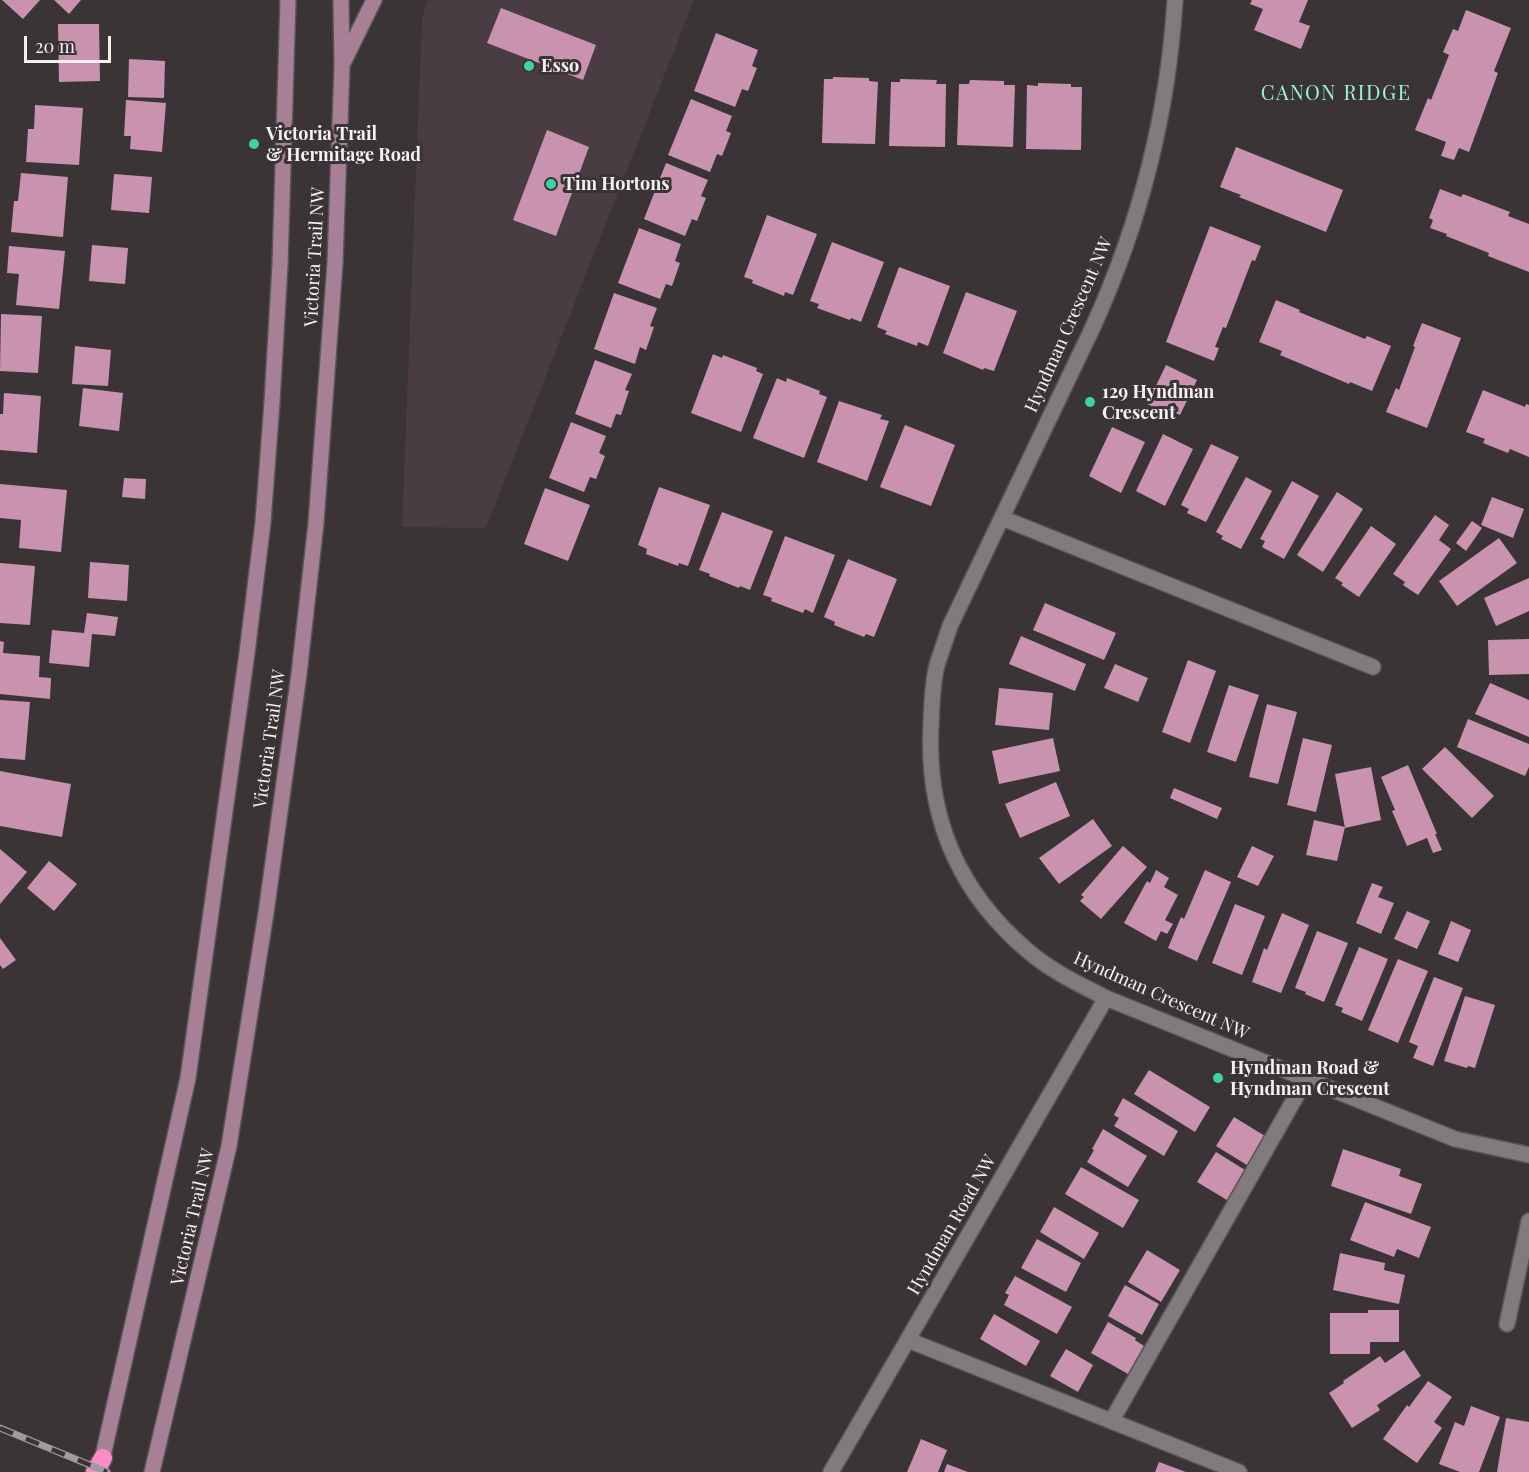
<!DOCTYPE html>
<style>
body{margin:0}
#map{position:relative;width:1529px;height:1472px;overflow:hidden;background:#3a3437;font-family:"Playfair Display",serif}
canvas{display:block}
.scale{position:absolute;left:24px;top:36px;width:87px;height:27px;box-sizing:border-box;border:3px solid #f5f1f3;border-top:0;padding-left:8px;font-size:18px;line-height:21px;white-space:nowrap;color:#f5f1f3;-webkit-text-stroke:4px #3a3437;paint-order:stroke}
</style>
<div id="map">
<canvas width="1529" height="1472"></canvas>
<div class="scale">20 m</div>
</div>
<script>
const ctx = document.querySelector('canvas').getContext('2d');
ctx.lineJoin = 'round';
function fill(path, color) { ctx.fillStyle = color; ctx.fill(path, 'evenodd'); }
function strokePath(path, color, width, dash) { ctx.strokeStyle = color; ctx.lineWidth = width; ctx.lineCap = dash ? 'butt' : 'round'; ctx.setLineDash(dash || []); ctx.stroke(path); }
function drawText(font, color, halo, rows, align = 'center') {
  ctx.font = font + ' "Playfair Display",serif'; ctx.lineWidth = 6; ctx.setLineDash([]); ctx.textBaseline = 'middle'; ctx.strokeStyle = halo; ctx.fillStyle = color; for (const [text, x, y, turn = 0] of rows) {
    ctx.save(); ctx.translate(x, y); ctx.rotate((+turn || 0) * Math.PI / 180); ctx.textAlign = isNaN(turn) ? turn : align; if (halo) ctx.strokeText(text, 0, 0); ctx.fillText(text, 0, 0); ctx.restore();
  }
}
const built = new Path2D(`
 M428,0h266l-208,528 -84,-1 20,-509z`);
const building = new Path2D(`
 M2,0h38l-17,19z
 M54,0h27l-12,14z
 M1252,0h56l-9,22 11,4 -9,23 -47,-19 9,-21 -13,-5z
 M501,8l95,37 -13,35 -96,-37z
 M1466,10l45,18 -17,43 4,2 -29,79 -10,-4 -5,12 -13,-4 5,-14 -31,-12 13,-32 3,2 18,-45 -6,-3 10,-23 5,2z
 M58,24h41l1,57 -41,1z
 M716,33l42,17 -6,16 5,2 -9,23 -6,-2 -7,18 -41,-16z
 M129,59l36,2 -1,37 -36,-1z
 M833,77l36,1v3l9,1 -3,62 -53,-1 2,-64h9z
 M900,79l37,1 -1,4h10l-1,63 -56,-1 2,-64h9z
 M970,80l34,1v4h11l-2,62 -56,-2 2,-61h10z
 M1038,83l33,1v3h11l-1,63 -55,-1 1,-64 11,1z
 M691,99l41,17 -6,15 5,2 -9,23 -5,-2 -7,18 -42,-17z
 M126,100l40,3 -4,49 -32,-3 1,-13h-7z
 M35,105l48,3 -4,57 -53,-3 2,-33h6z
 M547,130l42,17 -33,89 -43,-16z
 M1236,147l107,43 -17,42 -87,-35 2,-2 -21,-8z
 M666,163l42,17 -7,16 5,2 -9,23 -5,-2 -7,17 -41,-17z
 M21,173l47,4 -5,60 -52,-5 3,-31h4z
 M114,174l38,3 -3,36 -38,-3z
 M1440,189l21,8 2,-3 47,18 -2,4 21,8v48l-41,-16 1,-3 -43,-17 1,-2 -17,-6 3,-8 -4,-2z
 M767,215l50,19 -24,61 -8,-3 -1,4 -32,-13 1,-3 -9,-3z
 M1210,226l51,20 -6,15 -3,-1 -26,68 -3,-1 -8,20 4,1 -5,13 -48,-19z
 M639,228l42,16 -6,17 5,2 -8,23 -6,-2 -6,15 -42,-16z
 M832,242l52,20 -23,60 -10,-4 -1,2 -33,-12 2,-4 -9,-3z
 M92,245l36,3 -3,36 -36,-3z
 M9,246l56,5 -6,58 -43,-4 3,-31 -12,-1z
 M899,267l51,19 -22,60 -10,-4 -1,4 -32,-12 2,-3 -10,-4z
 M966,292l51,19 -23,60 -10,-3 -1,2 -40,-17z
 M614,293l43,15 -7,18 4,1 -8,23 -6,-3 -5,17 -41,-15z
 M1276,300l24,10 -1,2 66,27 2,-3 24,10 -19,45 -22,-9 -1,2 -69,-29 2,-4 -23,-9z
 M1,314l41,2 -4,57 -38,-2z
 M1422,323l39,15 -34,90 -41,-16 10,-24 3,2 16,-43 -2,-1z
 M75,346l36,4 -3,36 -36,-2z
 M713,354l9,4 1,-3 34,13 -1,3 7,3 -22,58 -50,-19z
 M595,360l37,14 -7,16 4,1 -8,24 -5,-1 -5,14 -36,-14z
 M1166,365l31,15 -17,35 -20,-9 -2,3 -11,-5z
 M777,378l9,4 1,-4 33,13 -1,3 8,3 -23,61 -51,-20z
 M83,388l40,5 -4,38 -40,-5z
 M1483,390l42,17 1,-3 3,1v52l-19,-8 -2,4 -25,-10 2,-4 -19,-7z
 M4,393l37,3 -4,57 -37,-3v-36h3z
 M839,401l43,14 -2,4 9,2 -22,60 -50,-19z
 M571,422l35,14 -7,17 6,3 -9,23 -6,-2 -6,15 -35,-14z
 M905,425l50,20 -24,61 -51,-19z
 M1112,427l33,15 -24,51 -32,-17z
 M1163,434l30,15 -28,57 -29,-15z
 M1211,444l28,13 -33,65 -19,-9 2,-4 -8,-4z
 M1246,477l26,14 -31,58 -20,-10 2,-3 -7,-4z
 M124,478l22,1 -1,20 -23,-2z
 M1292,481l27,15 -35,63 -22,-12 3,-6 -5,-2z
 M0,484l67,6 -6,62 -42,-4 2,-28 -21,-2z
 M659,487l51,18 -22,61 -9,-3 -1,3 -32,-12 1,-5 -9,-4z
 M545,488l45,17 -22,56 -44,-17z
 M1337,492l26,17 -40,63 -26,-17z
 M1492,497l32,12 -11,29 -32,-13z
 M722,512l51,19 -23,59 -10,-4 -1,2 -30,-12 1,-2 -11,-4z
 M1435,515l14,10 -10,15 12,9 -33,46 -15,-10 2,-3 -12,-8z
 M1472,521l10,7 -16,23 -10,-8z
 M1371,526l25,18 -37,53 -18,-12 2,-2 -8,-5z
 M785,536l50,19 -22,58 -8,-4 -2,4 -32,-12 1,-3 -9,-3z
 M1499,538l18,25 -60,43 -18,-25z
 M848,559l49,20 -23,58 -8,-3 -2,3 -30,-12 1,-3 -11,-5z
 M90,562l39,3 -2,36 -39,-3z
 M0,563l35,3 -5,59 -30,-2z
 M1529,578v33l-33,15 -12,-28z
 M1045,603l71,30 -12,27 -71,-30z
 M87,613l31,4 -3,19 -23,-2 -3,33 -40,-4 3,-33 32,3z
 M1021,636l65,28 -11,27 -66,-27z
 M1529,639v35l-40,1 -1,-35z
 M0,641l4,1 -1,11 37,3 -1,21 12,1 -1,21 -50,-5z
 M1188,660l28,11 -26,72 -28,-11z
 M1115,664l33,14 -10,24 -34,-14z
 M1490,683l39,17v37l-54,-23z
 M1229,685l30,10 -23,67 -29,-10z
 M999,688l54,5 -4,37 -54,-5z
 M0,700l30,2 -5,58 -25,-2z
 M1267,704l30,8 -19,72 -29,-7z
 M1468,719l61,25v23l-4,9 -68,-29z
 M1053,738l7,33 -61,13 -7,-33z
 M1303,738l29,7 -16,67 -29,-7z
 M1445,747l49,49 -22,22 -50,-49z
 M1408,765l29,69h-2l7,16 -9,3 -6,-15 -20,8 -15,-35 3,-1 -14,-33z
 M1371,767l10,53 -36,8 -10,-54z
 M0,771l71,13 -9,53 -62,-11z
 M1056,782l14,34 -50,22 -15,-34z
 M1174,788l48,20 -5,11 -47,-21z
 M1093,819l19,27 -53,38 -20,-26z
 M1314,820l31,7 -8,34 -31,-6z
 M1123,846l24,21 -46,52 -21,-18 4,-4 -3,-2z
 M1252,846l22,10 -16,30 -21,-9z
 M0,849l27,23 -27,32z
 M49,861l28,23 -23,27 -27,-23z
 M1156,870l13,8 -5,9 14,8 -13,25 8,4 -6,10 -6,-3 -5,10 -32,-18 23,-42 3,2z
 M1205,870l26,12 -34,79 -29,-13 13,-31 3,2z
 M1372,883l11,4 -5,10 16,6 -13,31 -25,-11z
 M1235,904l30,12 -23,59 -30,-12z
 M1407,911l23,10 -13,28 -23,-10z
 M1282,913l27,12 -28,68 -29,-11 12,-34 3,2z
 M1451,921l20,9 -13,32 -20,-8z
 M1317,931l31,12 -24,59 -19,-8 1,-2 -11,-4z
 M0,938l16,22 -13,9 -3,-4z
 M1359,947l29,12 -26,62 -21,-9 2,-4 -8,-3z
 M1398,959l30,12 -30,72 -30,-13z
 M1434,977l29,11 -30,78 -20,-8 5,-12 -9,-4z
 M1465,996l30,9 -20,63 -7,-2 -1,2 -23,-7z
 M1149,1070l61,37 -15,25 -61,-38z
 M1123,1098l55,33 -14,25 -50,-30 5,-8 -5,-3z
 M1234,1117l31,19 -18,29 -31,-19z
 M1103,1129l44,27 -19,31 -41,-25 7,-12 -2,-1z
 M1343,1149l58,20 -2,7 23,8 -11,30 -80,-28z
 M1216,1152l29,18 -18,30 -30,-18z
 M1081,1167l58,33 -16,28 -58,-34z
 M1365,1202l66,25 -12,31 -22,-9 -3,8 -44,-17z
 M1054,1207l45,26 -15,26 -44,-27z
 M1037,1239l44,24 -15,29 -45,-24z
 M1147,1250l33,20 -19,32 -33,-20z
 M1340,1253l45,10 -1,7 21,5 -6,29 -66,-14z
 M1015,1276l57,31 -15,27 -53,-29 5,-10 -4,-2z
 M1125,1285l34,19 -17,31 -34,-19z
 M1368,1310h31v32h-29v12h-40v-41h38z
 M994,1314l46,27 -14,25 -46,-27z
 M1108,1322l28,16 -1,2 9,6 -16,28 -37,-21z
 M1066,1349l27,16 -15,27 -28,-16z
 M1404,1350l17,26 -44,29 3,5 -28,18 -23,-35 15,-10 -1,-2 37,-25 5,7z
 M1428,1381l24,16 -18,25 8,6 -25,35 -34,-24 24,-34 2,2z
 M1471,1406l29,11 -21,55h-19l-21,-8 16,-42 9,4z
 M1506,1418l23,4v50h-32z
 M921,1439l26,11 -9,22h-31z
 M1159,1462l27,10h-31z
 M947,1464l21,8h-24z`);
const service = new Path2D(`
 M908,1340l331,132
 M1112,1420l194,-341`);
const minor = new Path2D(`
 M1002,518l371,149
 M1507,1324l22,-103
 M831,1472l275,-474`);
const tertiary = new Path2D(`
 M1175,0c-7,114 -36,226 -83,329l-142,297c-4,13 -9,26 -13,39 -5,19 -5,40 -6,59 -5,92 26,167 97,227 23,20 51,33 78,47l349,141 74,16`);
const secondary = new Path2D(`
 M343,63l31,-63
 M100,1469l88,-391 59,-425 16,-131 9,-120 8,-137 8,-265
 M152,1472l77,-326 37,-233 33,-239 17,-151 19,-260 7,-197 -1,-66`);
const motorway = new Path2D(`
 M95,1472l8,-14`);
const rail = new Path2D(`
 M0,1428l107,44`);
const markers = [
 [529,66,6,"#3cd4a4"],
 [254,144,6,"#3cd4a4"],
 [551,184,6,"#3cd4a4"],
 [1090,402,6,"#3cd4a4"],
 [1218,1078,6,"#3cd4a4"]
];
const poiNames = [
 ["Esso",541,66],
 ["Victoria Trail",266,134],
 ["& Hermitage Road",266,155],
 ["Tim Hortons",563,184],
 ["129 Hyndman",1102,392],
 ["Crescent",1102,413],
 ["Hyndman Road &",1230,1068],
 ["Hyndman Crescent",1230,1089]
];
const streetNames = [
 ["Victoria Trail NW",315,257,-87],
 ["Hyndman Crescent NW",1069,325,-66],
 ["Victoria Trail NW",270,739,-82],
 ["Hyndman Crescent NW",1161,996,24],
 ["Victoria Trail NW",193,1217,-77],
 ["Hyndman Road NW",952,1225,-60]
];
const neighbourhoodNames = [
 ["CANON RIDGE",1336,94]
];
fill(built, '#493c42');
fill(building, '#c993af');
strokePath(service, '#585355', 18);
strokePath(minor, '#585355', 18);
strokePath(tertiary, '#585355', 18);
strokePath(secondary, '#585355', 18);
strokePath(motorway, '#585355', 21);
strokePath(service, '#827b7e', 15);
strokePath(minor, '#827b7e', 15);
strokePath(tertiary, '#827b7e', 15);
strokePath(secondary, '#a78095', 15);
strokePath(motorway, '#fd8bca', 18);
strokePath(rail, '#a09b9e', 7);
strokePath(rail, '#3a3437', 4.5, [14]);
for (const [x, y, r, color] of markers) { const dot = new Path2D(); dot.arc(x, y, r, 0, 2 * Math.PI); ctx.fillStyle = color; ctx.fill(dot); strokePath(dot, '#3a3437', 2); }
drawText('bold 18px', '#f5f1f3', '#3a3437', poiNames, 'left');
drawText('18px', '#f5f1f3', '#3a3437', streetNames);
ctx.letterSpacing = '1.5px';
drawText('20px', '#9ef7d3', '#3a3437', neighbourhoodNames);
ctx.letterSpacing = '0px';
</script>
